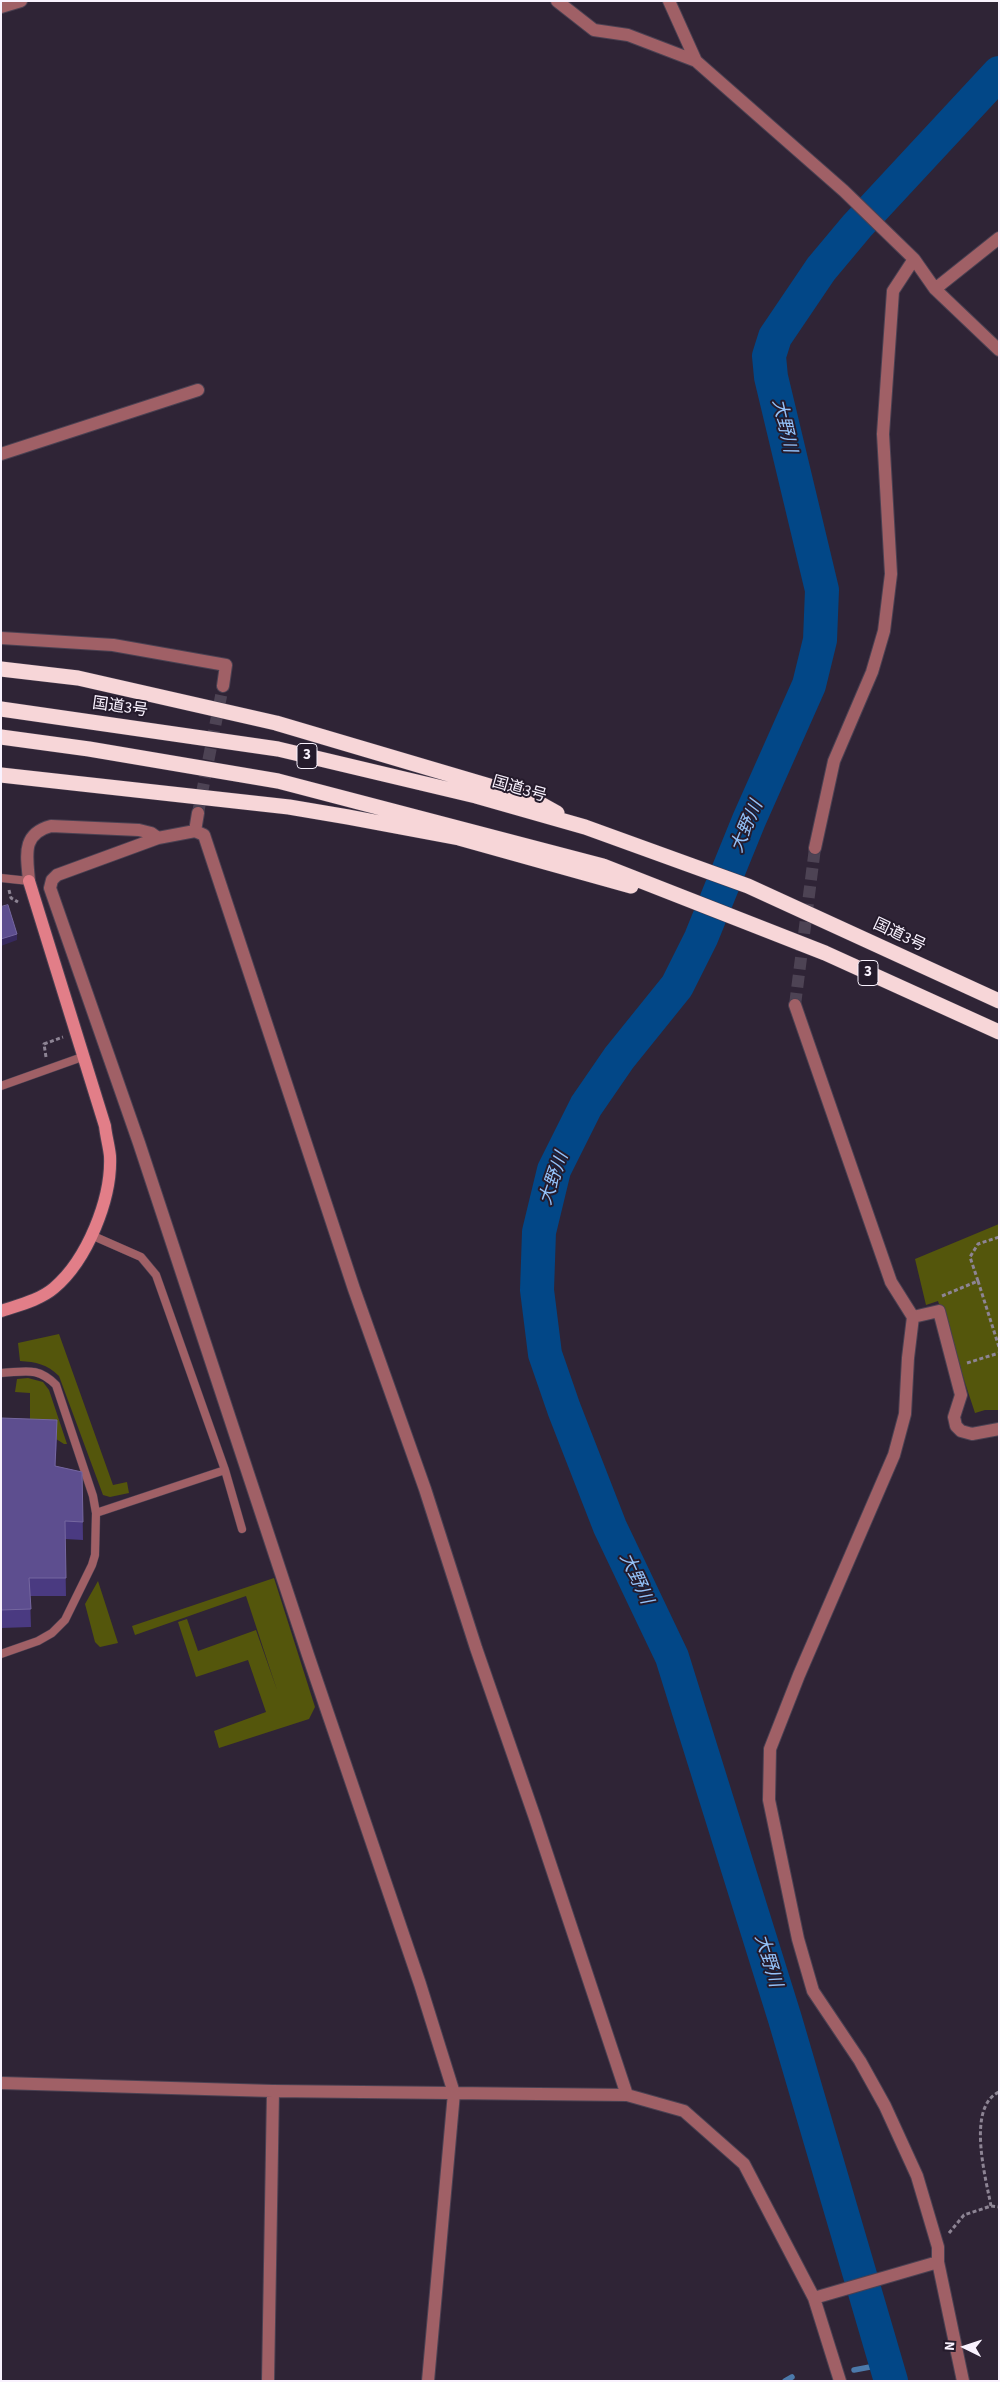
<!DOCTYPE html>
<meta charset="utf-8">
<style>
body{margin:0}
#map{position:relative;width:1000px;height:2382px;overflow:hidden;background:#2f2436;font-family:"Source Sans 3",sans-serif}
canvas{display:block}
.frame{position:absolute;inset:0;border:2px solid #f9f2fe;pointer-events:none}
.north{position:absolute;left:940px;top:2322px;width:50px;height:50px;-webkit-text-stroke:4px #251b2c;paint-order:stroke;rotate:274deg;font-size:14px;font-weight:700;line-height:20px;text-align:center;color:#f9f2fe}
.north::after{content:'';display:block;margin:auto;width:18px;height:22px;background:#f9f2fe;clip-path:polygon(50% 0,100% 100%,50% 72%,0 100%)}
</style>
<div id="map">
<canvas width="1000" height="2382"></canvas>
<div class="frame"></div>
<div class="north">N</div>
</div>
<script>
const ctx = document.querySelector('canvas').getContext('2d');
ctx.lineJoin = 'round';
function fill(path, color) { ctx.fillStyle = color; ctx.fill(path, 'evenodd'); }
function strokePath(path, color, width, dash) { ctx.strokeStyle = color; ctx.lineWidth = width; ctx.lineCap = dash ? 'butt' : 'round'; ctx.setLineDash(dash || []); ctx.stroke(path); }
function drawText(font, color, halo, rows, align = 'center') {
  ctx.font = font + ' "Source Sans 3","Noto Sans JP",sans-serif'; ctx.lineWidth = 4; ctx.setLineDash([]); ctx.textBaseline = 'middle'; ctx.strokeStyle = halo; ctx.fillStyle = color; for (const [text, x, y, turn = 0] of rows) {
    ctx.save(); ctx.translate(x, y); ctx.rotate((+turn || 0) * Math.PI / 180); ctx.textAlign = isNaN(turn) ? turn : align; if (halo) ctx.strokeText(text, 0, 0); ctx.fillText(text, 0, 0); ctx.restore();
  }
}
const green = new Path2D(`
 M999,1224v186h-14l-10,3 -37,-112 -12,4 -11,-46z
 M59,1334l54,151 14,-3 2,11 -19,4 -7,-2 -44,-119c-12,-12 -23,-14 -39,-15l-2,-18z
 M28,1378l15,4 6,8 18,54h-3l-11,-7 -23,-3v-41l-15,-1 2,-13z
 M274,1578l41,129 -6,12 -90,29 -5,-17 52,-19 -18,-52 -52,17 -18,-55 9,-3 11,32 58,-21 21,60 -31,-94 -111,39 -3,-9z
 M98,1581l20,62 -18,4 -5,-5 -10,-38z`);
const stream = new Path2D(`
 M854,2370l32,-6
 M785,2381l7,-4`);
const river = new Path2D(`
 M891,2381l-106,-362 -113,-362 -62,-130 -46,-118 -19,-55 -8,-64 2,-58 15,-62 32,-64 33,-48 58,-72 24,-48 48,-118 60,-135 11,-45 2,-50 -51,-213 -2,-21 6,-19 46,-68 36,-43 142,-153`);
const streetTunnel = new Path2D(`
 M198,813l25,-127
 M795,1005l20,-157`);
const path = new Path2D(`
 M9,890l2,8 7,4
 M46,1057l-2,-13 19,-7
 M978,1281l-8,-24 8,-13 21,-7
 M942,1296l36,-15 21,66
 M967,1363l32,-10
 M991,2206c-5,-27 -25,-99 8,-114
 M949,2233l15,-18 27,-9 8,1`);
const lane = new Path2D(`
 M1,878l28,3
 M1,1086l84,-30
 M91,1235l50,22 15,18 69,195 -129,43
 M1,1373c24,-1 36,-7 55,12l37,111 3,17 -1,42 -3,10 -27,55 -13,13 -14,8 -37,13
 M225,1470l17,59`);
const street = new Path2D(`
 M557,1l37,29 34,5 68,26 148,130 70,68 21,30 64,61
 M669,1l27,60
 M1,7l20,-6
 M935,289l64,-51
 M1,454l197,-64
 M1,638l112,7 113,20 -3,21
 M195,831l3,-18
 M815,848l19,-87 38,-89 12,-41 7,-57 -8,-140 10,-143 21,-32
 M29,881c-2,-25 -8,-47 22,-55l88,4 12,3 7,5
 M795,1005l96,277 22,35 -5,41 -3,56 -11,41 -95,220 -29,74 -1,51 29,139 15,52 47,70 25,45 32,70 21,71v15l25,119
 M913,1317l26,-6 22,84 -7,22 2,9 5,5 11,3 27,-5
 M1,2083l272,8 354,4 57,16 60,53 70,134 26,83
 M814,2298l124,-36
 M268,2381l5,-290
 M428,2381l26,-288 -34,-109 -112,-329 -169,-512 -89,-255 2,-8 5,-5 101,-37 37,-7 9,4 150,454 71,200 51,159 59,170 92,277`);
const secondary = new Path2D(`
 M1,1311c18,-6 39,-11 53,-23 33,-28 58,-89 56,-132 -1,-10 -4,-20 -5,-30l-76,-245`);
const highway = new Path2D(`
 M1,669l77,9 198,45 254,75 27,15
 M1,709l277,40 198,47 109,31 163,59 251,115
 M1,737l88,12 189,32 325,85 222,87 174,79
 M1,775l288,32 59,10 111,21 172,48`);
const wall = new Path2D(`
 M1,1418l56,20 -2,28 27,6 1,68 -18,-1 1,57h-36l1,31 -30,1z`);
const shadedWall = new Path2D(`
 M17,934v6l-16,6v-7z
 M57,1420v18l-2,46v-18z`);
const building = new Path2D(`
 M8,905l9,29 -16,5v-32z
 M1,1418l56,2 -2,46 27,6 1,50 -18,-1 1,57h-37l2,31 -30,1z`);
const shields = [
 [307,756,20],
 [868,973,20]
];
const shieldNames = [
 ["3",307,756],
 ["3",868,973]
];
const streetNames = [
 ["国道3号",120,708,8],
 ["国道3号",519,790,16],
 ["国道3号",899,936,25]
];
const waterNames = [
 ["大野川",783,426,77],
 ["大野川",748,827,-67],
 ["大野川",555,1179,-71],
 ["大野川",635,1579,65],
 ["大野川",767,1961,73]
];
fill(green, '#54560c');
strokePath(stream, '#4c7aab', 5.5);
strokePath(river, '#024787', 34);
strokePath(streetTunnel, '#4d4354', 12, [12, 6]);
strokePath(lane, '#4b4152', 9);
strokePath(street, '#4b4152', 14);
strokePath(secondary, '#4b4152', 14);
strokePath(highway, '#4b4152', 16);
strokePath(path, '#8d8494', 3, [4, 2.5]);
strokePath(lane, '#a06066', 8);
strokePath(street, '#a06066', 12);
strokePath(secondary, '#e27e88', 12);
strokePath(highway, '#f7d6d8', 15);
fill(wall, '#4a3a81');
fill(shadedWall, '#37295e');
fill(building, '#5d4e8f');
strokePath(building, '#7567a0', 1);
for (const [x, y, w] of shields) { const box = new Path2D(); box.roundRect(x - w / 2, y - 12.5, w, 25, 4); ctx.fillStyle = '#251b2c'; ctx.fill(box); strokePath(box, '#f9f2fe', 1); }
drawText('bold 15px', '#f9f2fe', null, shieldNames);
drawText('16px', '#f9f2fe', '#251b2c', streetNames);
drawText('italic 18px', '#94c2f9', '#251b2c', waterNames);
</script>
